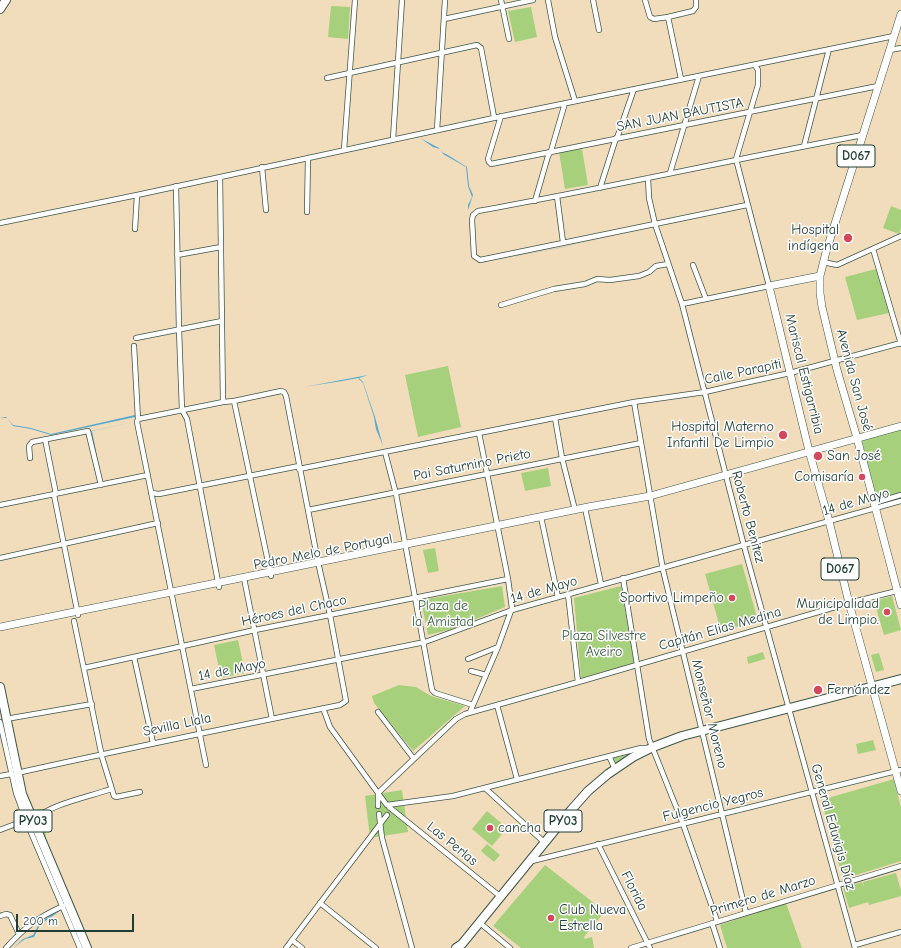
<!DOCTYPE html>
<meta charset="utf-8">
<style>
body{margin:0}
#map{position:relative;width:901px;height:948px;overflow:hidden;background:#f1ddbc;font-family:"Comic Neue",sans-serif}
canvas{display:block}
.scale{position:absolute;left:16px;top:914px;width:118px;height:18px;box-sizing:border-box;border:2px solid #1f3d34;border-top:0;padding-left:5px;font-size:12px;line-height:14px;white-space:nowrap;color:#1f3d34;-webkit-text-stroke:3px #fff;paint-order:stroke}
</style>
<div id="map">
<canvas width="901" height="948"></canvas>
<div class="scale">200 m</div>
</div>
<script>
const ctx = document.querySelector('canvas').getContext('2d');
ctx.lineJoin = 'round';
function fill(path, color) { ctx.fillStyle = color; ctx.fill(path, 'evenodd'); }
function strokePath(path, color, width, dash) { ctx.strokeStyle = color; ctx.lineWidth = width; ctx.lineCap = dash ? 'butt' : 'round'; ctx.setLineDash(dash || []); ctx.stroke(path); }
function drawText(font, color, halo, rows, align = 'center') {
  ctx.font = font + ' "Comic Neue",sans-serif'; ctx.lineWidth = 3; ctx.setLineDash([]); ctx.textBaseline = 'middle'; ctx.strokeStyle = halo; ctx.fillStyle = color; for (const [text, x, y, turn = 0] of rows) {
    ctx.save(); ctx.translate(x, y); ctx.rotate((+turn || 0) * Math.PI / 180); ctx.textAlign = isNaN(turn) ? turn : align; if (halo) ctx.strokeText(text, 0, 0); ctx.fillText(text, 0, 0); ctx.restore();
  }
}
const green = new Path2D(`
 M331,6l19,1 -2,32 -20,-2z
 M531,7l6,30 -22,5 -7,-31z
 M582,149l6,36 -23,4 -6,-37z
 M891,206l10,4v18l-2,6 -16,-6z
 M876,269l13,44 -32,7 -12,-43z
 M448,366l13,61 -43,10 -13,-62z
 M901,429v64l-24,7 -15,-59z
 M548,468l3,18 -26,5 -4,-18z
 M435,548l4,23 -11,2 -5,-23z
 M742,564l16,57 -37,10 -16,-57z
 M502,586l3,21 -53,22 -24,6 -7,-35z
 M621,586l13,77 -53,15 -7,-80z
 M892,596l9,34 -17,5 -10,-34z
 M238,640l7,33 -24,5 -7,-33z
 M763,652l2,7 -17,5 -1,-7z
 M879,653l5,17 -8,2 -5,-17z
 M399,685l17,2 15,9 34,10 -52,45 -39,-48 -2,-7z
 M873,740l3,10 -18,4 -2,-10z
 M628,755l-1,1 -12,8 -3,-6z
 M894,779l7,29v53l-58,18 -22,-79z
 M402,790l6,42 -38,6 -5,-42z
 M40,809h7c-6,8 -1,20 -1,30l-12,-27 1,-2z
 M487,811l20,17 -15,18 -20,-17z
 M487,844l13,11 -6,7 -13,-11z
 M545,865l49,38 7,13 -17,21 1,2 7,-2 2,11h-73l-28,-22z
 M896,873l5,18v5l-32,9 -1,-3 -19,6 -6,-20 19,-6 2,5 -1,-5z
 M786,903l16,45h-75l-7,-23z`);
const water = new Path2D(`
 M420,138l19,10 4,5 3,1 21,13 2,19 4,9 -5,15v-5l4,-8 -4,-11 -2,-19 -23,-13 -3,-5 -7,-2z
 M652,230l-32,4 -61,14 -79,15 78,-15 62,-14z
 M368,375l-9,3 4,4 12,35 8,29 -7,-17 -2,-12 -11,-34 -5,-5c-23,5 -47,7 -70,12z
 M135,415v2l-84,18 -20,-6 -18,-3 -6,-8h-7l6,-1 7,8 18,3 20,6z
 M134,422l-42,9 10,51 -11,-51 43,-9 10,51z
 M61,910l-17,12 -5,5 -5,10 -9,2 -12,9 10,-9 10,-4 5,-9 6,-6 7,-5z`);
const street = new Path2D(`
 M501,0l8,39
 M548,0l7,37 20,64
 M593,0l6,30
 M645,0l5,17 4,2 14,-2 13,62
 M668,17l25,-6 3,-4v-7
 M444,19l89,-19
 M890,50l11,-2
 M327,78l150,-33 4,3 13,69
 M501,116l-13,43 1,3 2,2 387,-78
 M437,130l8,-130
 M617,138l17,-49
 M393,139l9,-139
 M804,146l25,-97
 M344,150l11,-150
 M262,167l4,43
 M670,173l29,-97
 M220,177l3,225
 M648,178l1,20 6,26 27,80 62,242 111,402
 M176,186l3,144 3,80 5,9 32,168
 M600,188l16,-50
 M557,196l6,46
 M535,201l13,-45 3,-5 14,-48
 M747,205l-267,55 -6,-4 -2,-36 1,-5 5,-4c129,-23 257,-52 385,-76
 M307,212l1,-54
 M0,223l137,-28 366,-79 391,-80
 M135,229l2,-34
 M873,249l28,95
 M177,255l44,-8
 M823,262l14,3 64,-29
 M693,265l13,34
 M682,304l87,-18 -33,-127 22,-74v-15l-3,-5
 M501,305l53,-16 31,-5 12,-5 13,1 29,-4 10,-4 7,-6 12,-2
 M136,338l86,-17
 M134,346l4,73
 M234,401l37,175
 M634,402l29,168 83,343
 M555,418l7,40 13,52
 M45,439l11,55
 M385,452l11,42 36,196 3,3 38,12
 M30,458l-1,-12 3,-4 56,-11 13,54
 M299,469l335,-67 71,-10 26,-6 59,-13 111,-30
 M151,493l8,1 140,-28
 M54,495l24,120
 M874,503l27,-8
 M0,505l148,-30
 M585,508l16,76
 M308,510l333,-67
 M541,517l17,80
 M0,558l158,-35
 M244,578l28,141
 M623,578l26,161 34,85 34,97
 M568,594l10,88
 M74,621l28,136 12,39 2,1 24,-5
 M134,657l19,86
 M468,659l30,-12
 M84,668l171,-38 253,-51
 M471,671l15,4
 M191,689l234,-47 87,-32 389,-109
 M497,705l20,74
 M323,708l7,19 56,77
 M378,712l36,47
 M470,712l28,-65 14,-39 -4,-29 -29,-146
 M6,719l86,-15
 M0,722l16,71 11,30 53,125
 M609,756l6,13
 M17,773c107,-24 215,-46 323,-68l6,-4 -16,-86 -12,-53 -32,-166 -2,-4 -3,-1 -47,10 -11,1 -85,17 -1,3c23,114 46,229 69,343
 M0,776l11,-2
 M485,788l60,55
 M387,805l66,-9 188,-48h6
 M378,806v-13l78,-74 9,-5 117,-33 267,-78 52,-13
 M389,807l112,90
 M379,814l3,24 30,110
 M32,821c18,-17 56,-24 79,-32
 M0,830l26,-10
 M598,844l52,104
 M532,861l369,-91
 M320,903l56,45
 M0,916l6,-2 4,1 9,19
 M480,923l30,25
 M712,923l8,25
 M292,940l10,8
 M855,945l46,-13
 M6,948c19,-21 31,-30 57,-42
 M286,948l101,-133
 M631,948l270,-82`);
const secondary = new Path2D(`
 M0,627l588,-120 62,-11 251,-70`);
const primary = new Path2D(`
 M901,14l-75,238 -6,24v17l2,14 15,63 20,68 44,167
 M820,276l-51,10 40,165 20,70 20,82 52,188`);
const highway = new Path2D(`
 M0,9l6,-9
 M0,687l22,107 65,154
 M456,948l6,-4 110,-135 16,-18 20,-17 25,-17 20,-10 29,-11 219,-57`);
const markers = [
 [848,238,5,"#d1495b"],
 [783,435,5,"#d1495b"],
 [818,456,5,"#d1495b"],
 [862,477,4,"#d1495b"],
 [732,598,4,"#d1495b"],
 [887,612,4,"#d1495b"],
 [818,690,5,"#d1495b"],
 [490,828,4,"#d1495b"],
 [551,918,4,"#d1495b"]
];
const shields = [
 [856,156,38],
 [840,569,38],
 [33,821,38],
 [563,821,38]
];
const shieldNames = [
 ["D067",856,156],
 ["D067",840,569],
 ["PY03",33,821],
 ["PY03",563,821]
];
const streetNames = [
 ["SAN JUAN BAUTISTA",680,115,-11],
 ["Calle Parapiti",743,372,-12],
 ["Mariscal Estigarribia",804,374,76],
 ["Avenida San José",854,380,75],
 ["Pai Saturnino Prieto",472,465,-11],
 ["14 de Mayo",856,502,-16],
 ["Roberto Benitez",748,517,75],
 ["Pedro Melo de Portugal",323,552,-11],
 ["14 de Mayo",544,590,-16],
 ["Héroes del Chaco",294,611,-12],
 ["Capitán Elias Medina",720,629,-16],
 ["14 de Mayo",232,670,-11],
 ["Monseñor Moreno",709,714,76],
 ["Sevilla Llala",177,725,-12],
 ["Fulgencio Yegros",713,805,-14],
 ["General Eduvigis Díaz",833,827,74],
 ["Las Perlas",452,844,39],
 ["Florida",634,891,63],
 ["Primero de Marzo",763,896,-17]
];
const poiNames = [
 ["Hospital",839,230],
 ["indígena",839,246],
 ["Hospital Materno",774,427],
 ["Infantil De Limpio",774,443],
 ["San José",827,456,"left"],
 ["Comisaría",854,477],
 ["Sportivo Limpeño",724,598],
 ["Municipalidad",879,604],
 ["de Limpio.",879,620],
 ["Fernández",827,690,"left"],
 ["cancha",498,828,"left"],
 ["Club Nueva",559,910,"left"],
 ["Estrella",559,926,"left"]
];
const parkNames = [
 ["Plaza de",443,606],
 ["la Amistad",443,622],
 ["Plaza Silvestre",604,636],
 ["Aveiro",604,652]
];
fill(green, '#a7d07c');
fill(water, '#53a8cf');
strokePath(street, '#3e5548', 6);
strokePath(secondary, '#3e5548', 8);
strokePath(primary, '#3e5548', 8);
strokePath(highway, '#3e5548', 10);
strokePath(street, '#fff', 4.5);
strokePath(secondary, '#fff', 7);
strokePath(primary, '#fff', 7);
strokePath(highway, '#fff', 8);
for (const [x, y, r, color] of markers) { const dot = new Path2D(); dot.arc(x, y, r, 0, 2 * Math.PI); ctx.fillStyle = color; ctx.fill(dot); strokePath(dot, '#fff', 1.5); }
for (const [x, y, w] of shields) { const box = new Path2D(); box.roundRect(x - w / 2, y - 11, w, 22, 3); ctx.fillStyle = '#fff'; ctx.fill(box); strokePath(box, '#1f3d34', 1); }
drawText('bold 13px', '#1f3d34', null, shieldNames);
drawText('14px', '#1f3d34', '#fff', streetNames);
drawText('14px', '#1f3d34', '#fff', poiNames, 'right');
drawText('14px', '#416246', '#fff', parkNames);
</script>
